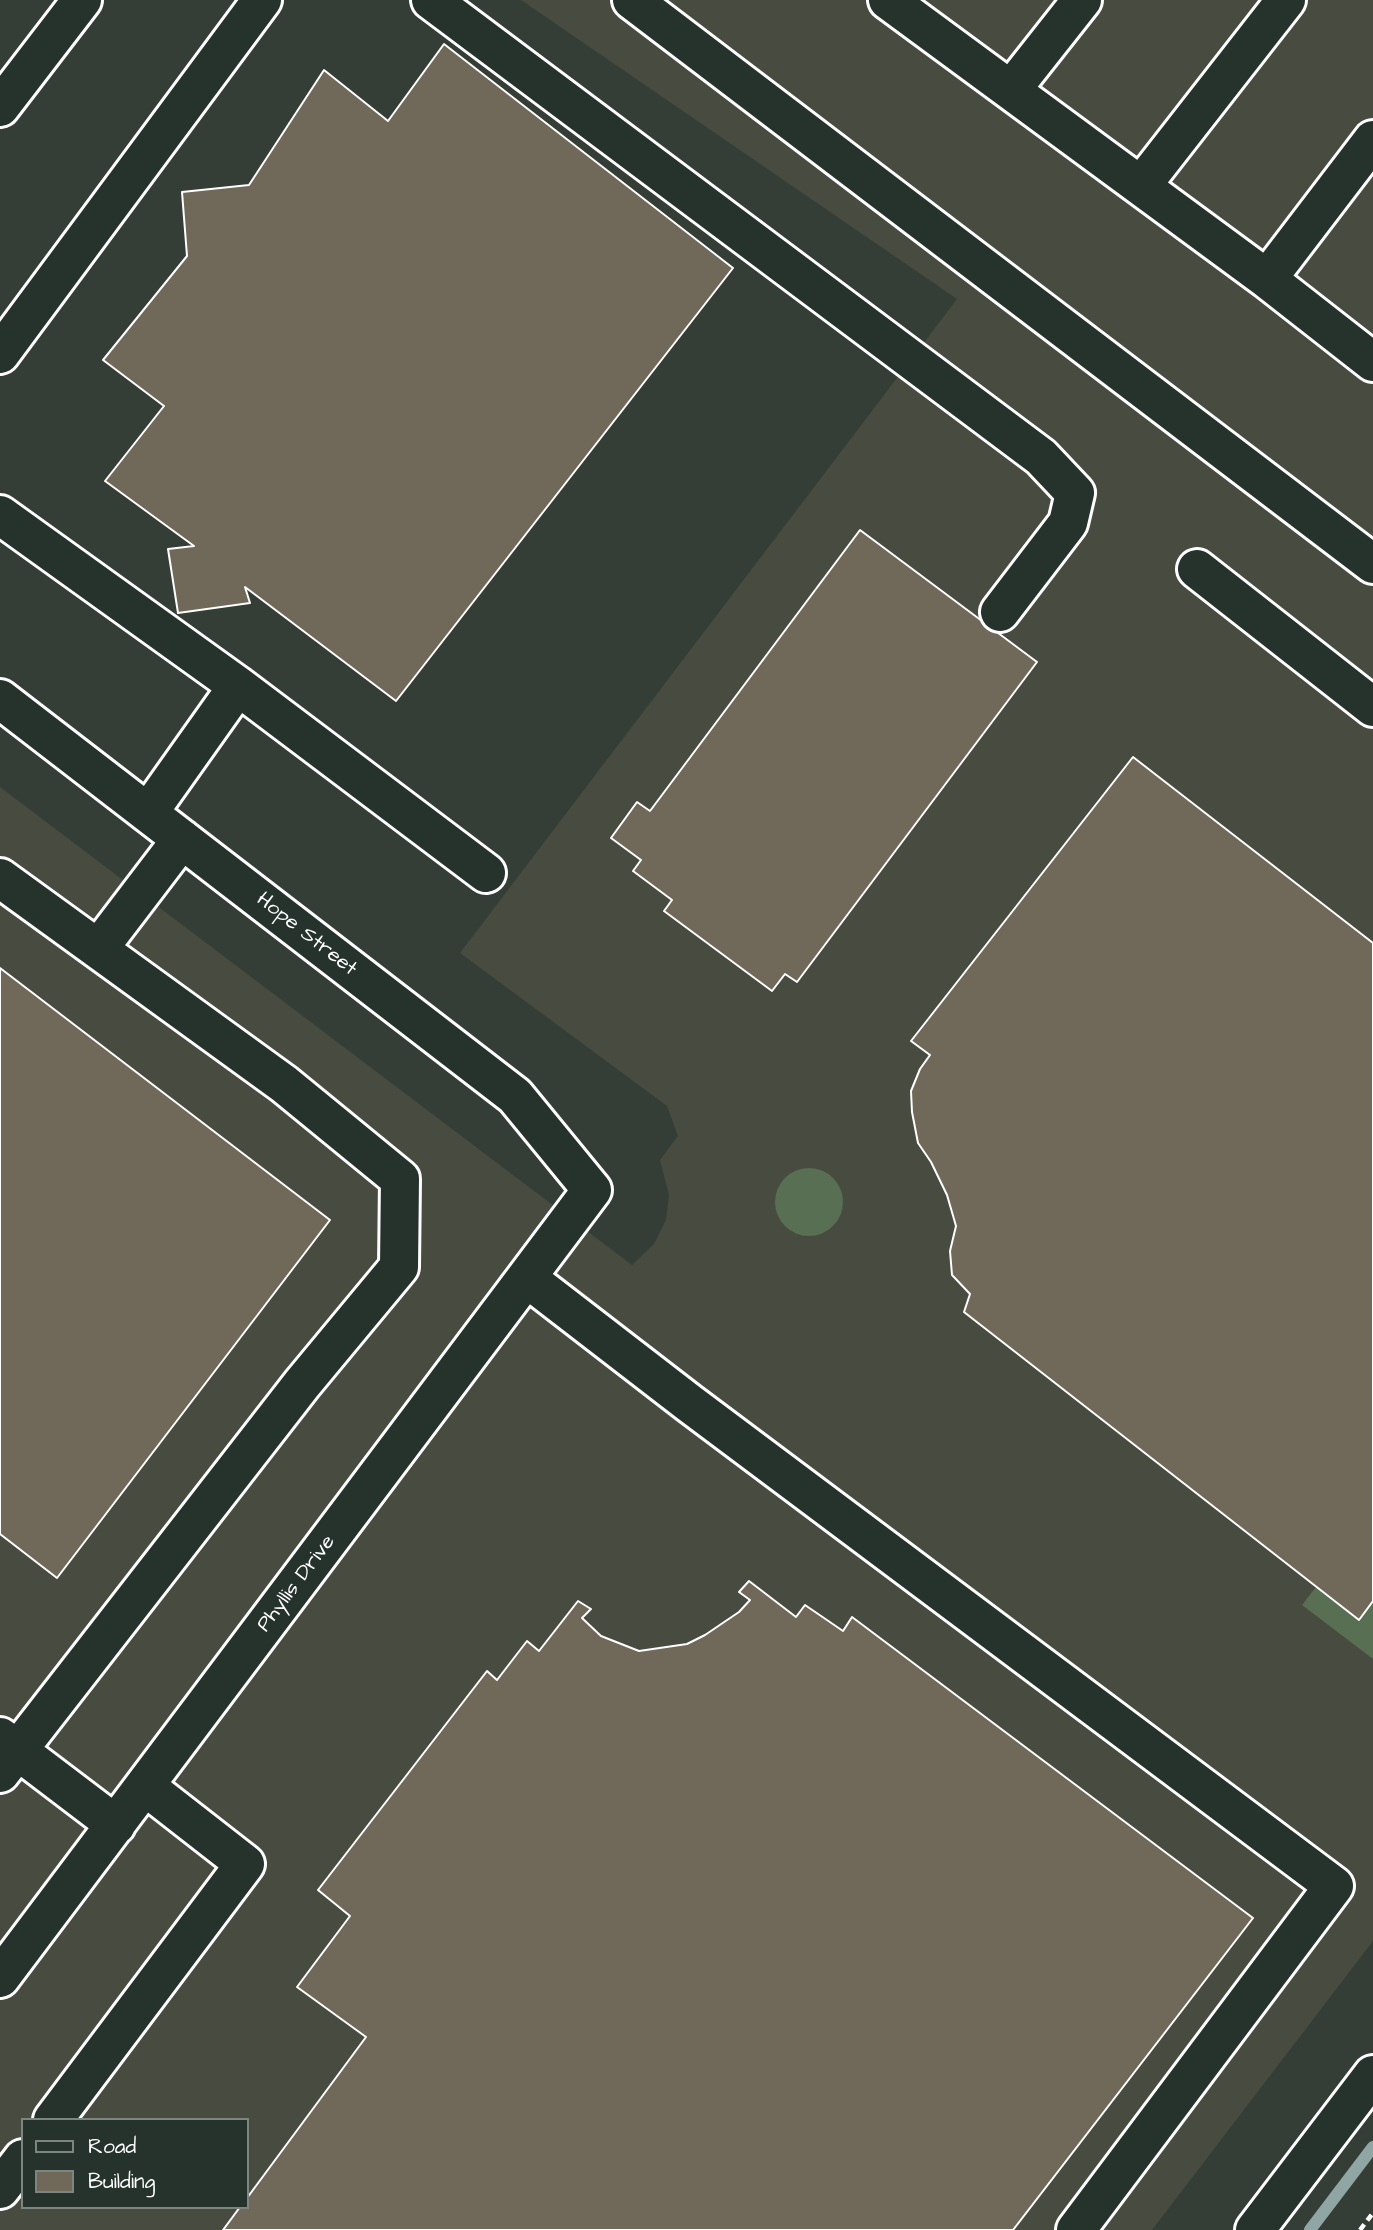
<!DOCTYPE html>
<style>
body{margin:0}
#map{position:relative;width:1373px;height:2230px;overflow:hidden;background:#353e36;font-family:"Architects Daughter",sans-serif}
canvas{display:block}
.legend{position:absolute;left:21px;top:2118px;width:228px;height:91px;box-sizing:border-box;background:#26332d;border:2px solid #7d8581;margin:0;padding:9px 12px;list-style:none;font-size:21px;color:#fff}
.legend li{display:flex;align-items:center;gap:14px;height:35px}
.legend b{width:35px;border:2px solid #7d8581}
</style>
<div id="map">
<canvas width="1373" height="2230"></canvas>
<ul class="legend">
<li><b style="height:9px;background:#26332d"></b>Road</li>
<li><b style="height:19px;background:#706858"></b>Building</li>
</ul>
</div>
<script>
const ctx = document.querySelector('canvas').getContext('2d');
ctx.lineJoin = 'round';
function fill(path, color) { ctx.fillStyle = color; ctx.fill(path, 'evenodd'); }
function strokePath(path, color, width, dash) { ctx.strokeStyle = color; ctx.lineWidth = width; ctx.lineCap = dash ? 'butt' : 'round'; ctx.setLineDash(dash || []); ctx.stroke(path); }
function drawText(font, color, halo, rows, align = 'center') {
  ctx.font = font + ' "Architects Daughter",sans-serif'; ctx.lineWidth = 6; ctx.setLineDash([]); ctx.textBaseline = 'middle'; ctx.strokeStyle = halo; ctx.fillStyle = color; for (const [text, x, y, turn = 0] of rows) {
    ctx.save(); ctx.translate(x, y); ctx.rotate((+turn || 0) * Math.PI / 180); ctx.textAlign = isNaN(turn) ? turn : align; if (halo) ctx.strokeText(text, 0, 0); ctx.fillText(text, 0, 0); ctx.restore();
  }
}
const built = new Path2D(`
 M521,0h852v1941l-221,289h-1152v-1443l632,478 22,-21 12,-24 3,-25 -9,-35 18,-24 -11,-30 -207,-153 497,-654zM23,2120h224v87h-224z`);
const green = new Path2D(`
 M775 1202a34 34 0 1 1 68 0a34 34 0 1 1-68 0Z
 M1316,1587l42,33 15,-19v58l-71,-54z`);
const stream = new Path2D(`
 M1310,2230l63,-83`);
const building = new Path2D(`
 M444,44l289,224 -337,433 -151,-114 5,16 -72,10 -10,-64 26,-3 -89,-65 59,-75 -61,-46 84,-104 -5,-64 67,-7 75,-115 64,51z
 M860,530l177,132 -240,320 -12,-8 -13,17 -108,-80 8,-11 -39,-29 8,-11 -30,-22 26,-36 13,9z
 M1133,757l240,186v658l-14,19 -395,-308 6,-18 -18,-19 -2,-24 6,-25 -9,-31 -16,-33 -13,-19 -6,-31 -1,-21 9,-22 10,-14 -19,-14z
 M0,968l330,252 -273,358 -57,-44z
 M749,1581l47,36 9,-12 38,26 9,-14 401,301 -240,312h-790l17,-23h7v-9l119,-161 -69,-50 53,-71 -32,-26 169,-219 10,9 30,-39 12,10 39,-50 13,8 -9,9 19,18 38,15 48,-7 18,-9 34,-23 11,-12 -11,-8z`);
const path = new Path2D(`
 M1360,2230l13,-17`);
const minor = new Path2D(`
 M431,0l610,457 34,36 -7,30 -68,89
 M632,0l741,564
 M888,0l379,279
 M1011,90l71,-90
 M1373,140l-106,139 106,83
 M1141,186l145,-186
 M0,354l262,-354
 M0,515l238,171 248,187
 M1197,569l176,138
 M0,699l515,397 77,94 -592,788
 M148,813l90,-127
 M0,878l284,206 116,95 -1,88 -97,117 -302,389
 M99,948l83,-109
 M527,1278l162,125 645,483 -258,344
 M0,1737l116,88
 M53,2120l192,-256 -100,-78
 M0,2189l23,-30
 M1255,2230l118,-155`);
const major = new Path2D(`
 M0,107l82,-107`);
const streetNames = [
 ["Hope Street",306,935,38],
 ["Phyllis Drive",297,1584,-53]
];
fill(built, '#474b40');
fill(green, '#596f53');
strokePath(stream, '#8fa6a4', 12);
fill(building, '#706858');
strokePath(building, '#fff', 2);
strokePath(minor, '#fff', 44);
strokePath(major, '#fff', 44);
strokePath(path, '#fff', 4.5, [7, 5]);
strokePath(minor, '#26332d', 38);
strokePath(major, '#26332d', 38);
drawText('21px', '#fff', '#26332d', streetNames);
</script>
